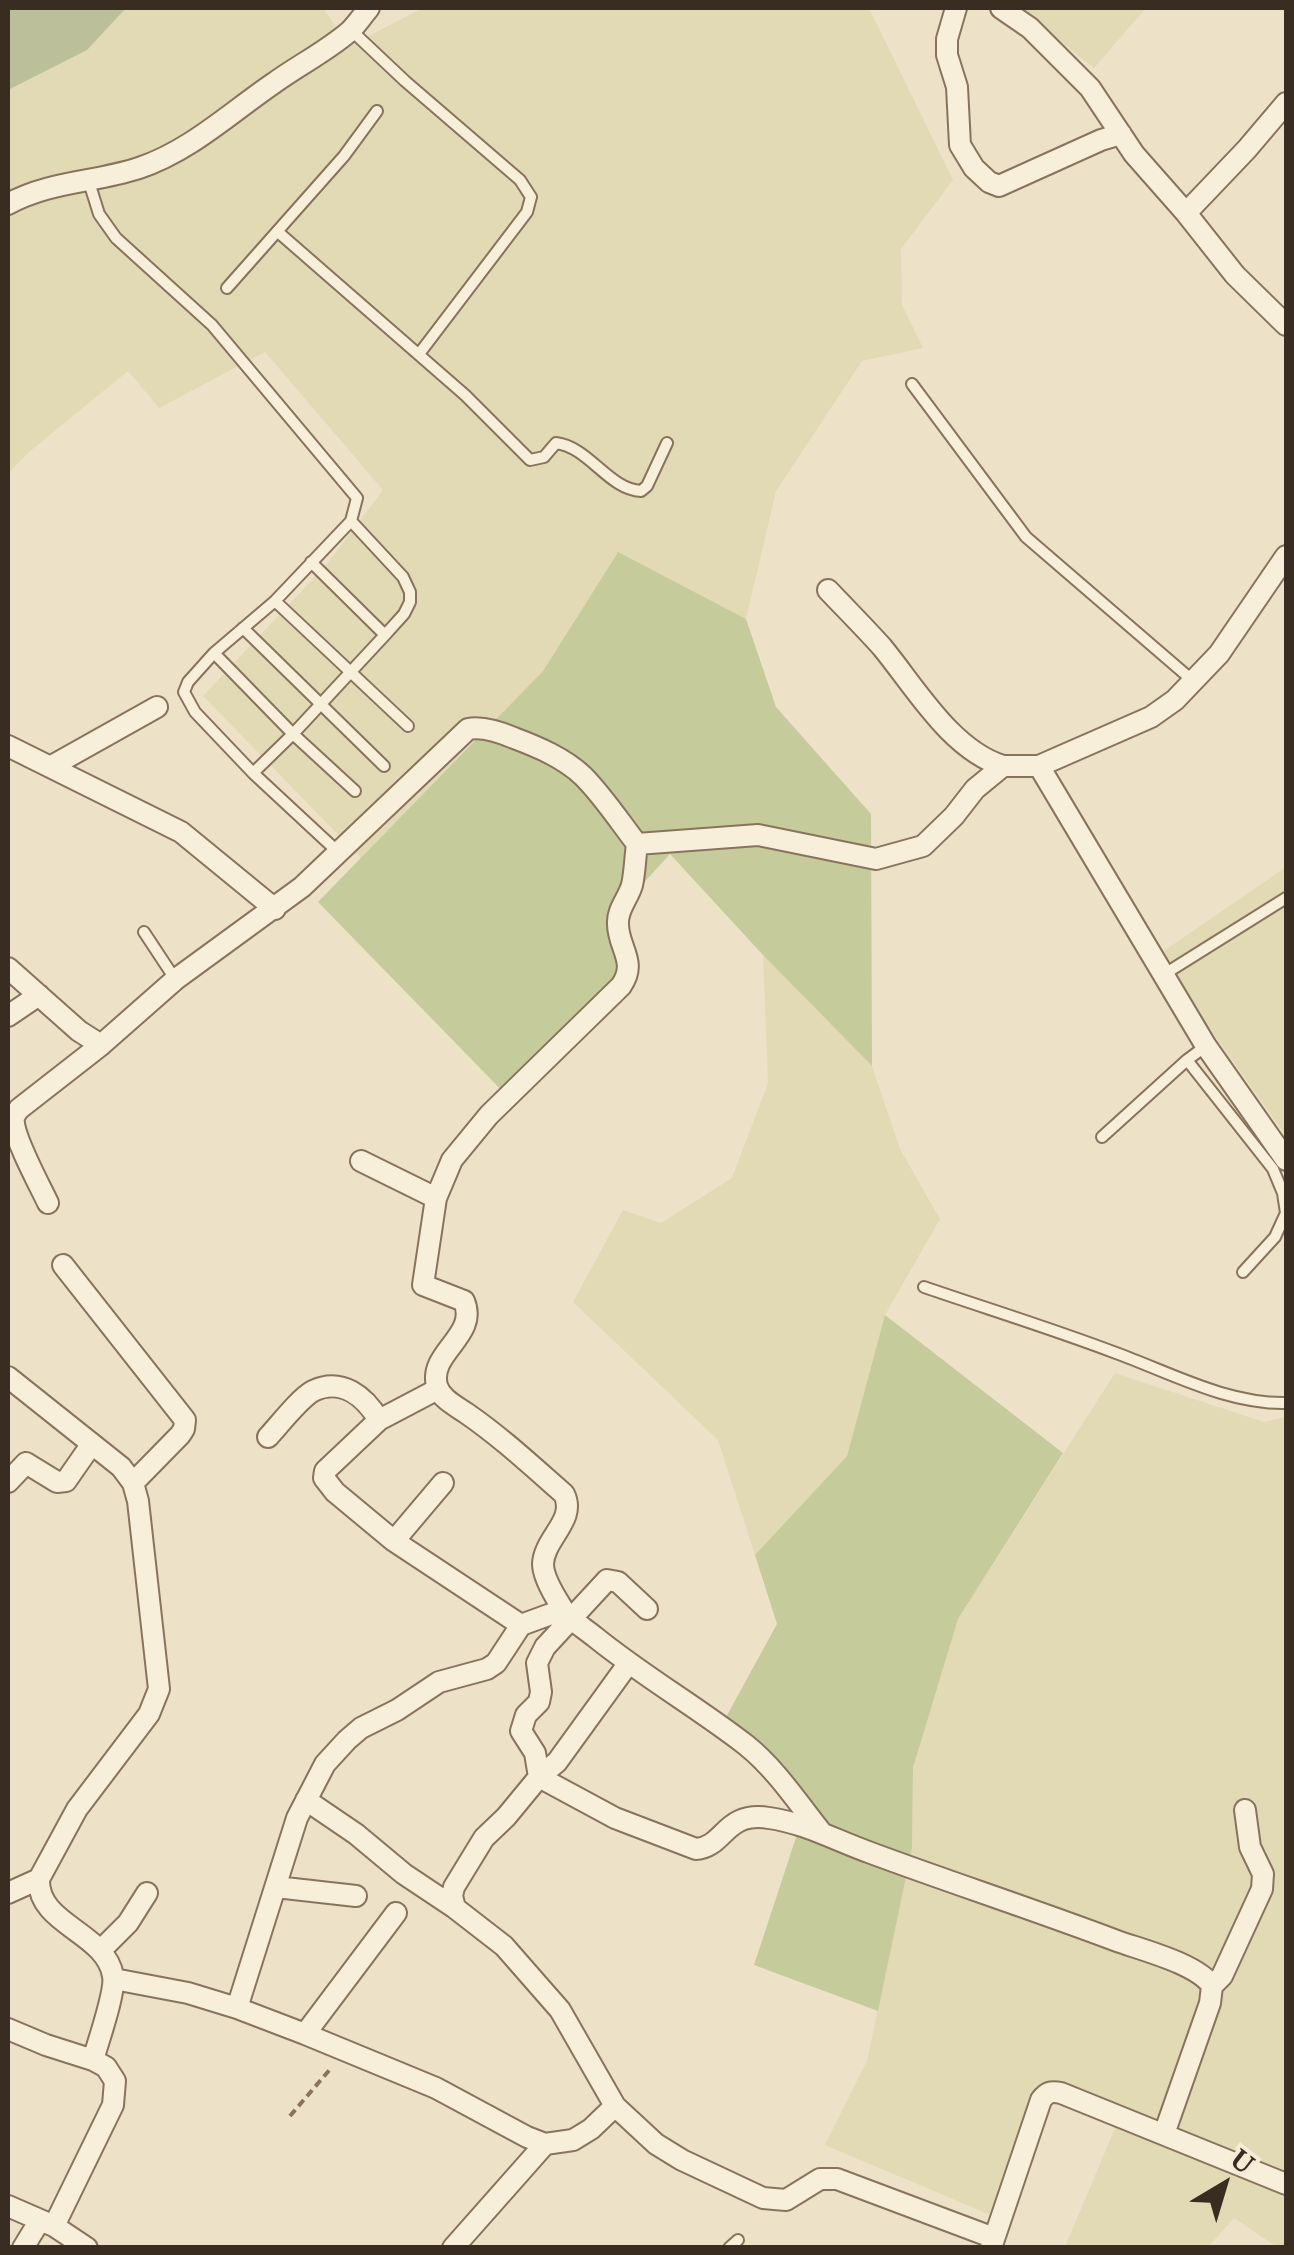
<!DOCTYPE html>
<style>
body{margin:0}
#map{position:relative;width:1294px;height:2255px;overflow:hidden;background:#ede1c7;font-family:"PT Serif",serif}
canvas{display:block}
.frame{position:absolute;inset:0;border:10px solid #392c20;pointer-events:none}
.north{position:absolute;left:1174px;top:2135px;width:100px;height:100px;-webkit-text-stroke:8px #f5ebd6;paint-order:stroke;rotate:38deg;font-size:28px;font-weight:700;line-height:40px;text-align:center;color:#392c20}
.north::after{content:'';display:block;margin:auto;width:35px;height:45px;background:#392c20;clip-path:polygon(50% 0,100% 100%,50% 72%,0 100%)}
</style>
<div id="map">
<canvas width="1294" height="2255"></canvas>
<div class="frame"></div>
<div class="north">U</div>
</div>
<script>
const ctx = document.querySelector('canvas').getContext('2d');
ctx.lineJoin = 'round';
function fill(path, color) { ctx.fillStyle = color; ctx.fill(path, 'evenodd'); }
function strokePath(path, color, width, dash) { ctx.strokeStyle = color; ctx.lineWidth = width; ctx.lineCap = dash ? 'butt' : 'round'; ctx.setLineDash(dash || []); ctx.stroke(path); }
const farmland = new Path2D(`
 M8,8h315l26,38 74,-38h446l84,172 -52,69 1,56 21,43 -61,13 -86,130 -30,128 -129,-66 -74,118 -181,188 -159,-163 124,-132 56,-74 -118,-138 -106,56 -31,-37 -99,81 -21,21z
 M1018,8h128l-52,60z
 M1286,867v269l-91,-128 -31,-57z
 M763,955l109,111 28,83 40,70 -55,96 -38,141 -92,99 -37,-115 -145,-138 50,-92 38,13 71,-45 36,-95z
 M1115,1373l149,49 22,-5v830h-9l-43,-29 -26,29h-143l56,-133 -65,-29 -56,134 -175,-74 42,-84 45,-213 1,-80 45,-149z`);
const green = new Path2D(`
 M618,552l128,67 30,88 95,107 1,252 -109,-111 -93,-101 -60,66 13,56 -107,129 -198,-203 225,-231z
 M885,1315l178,138 -105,166 -45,149 -1,80 -34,163 -124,-46 52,-158 -81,-88 52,-95 -22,-69 92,-99z`);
const cemetery = new Path2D(`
 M8,8h118l-39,42 -79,40z`);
const path = new Path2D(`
 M290,2116l42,-49`);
const lane = new Path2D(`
 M352,31l53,50 115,99 11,17 -4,15 -108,142
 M89,182l10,32 17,24 96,87 145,173 -6,23 -76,80 -61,52 -26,29 -4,10 11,20 58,61 85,79
 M278,232l187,163 65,65 14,-3 12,-14c33,4 52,46 85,48l6,-5 20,-43
 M227,288l117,-132 33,-45
 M912,384l114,153 166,143
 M311,562l74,73
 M275,601l133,125
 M243,628l141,138
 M214,653l79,81 62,57
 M253,773l40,-39 92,-99 19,-21 6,-12v-10l-7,-15 -52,-56
 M144,932l31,47
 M1163,975l123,-77
 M1187,1060l86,109 10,24 3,20 -11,24 -32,35
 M1102,1137l85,-77 19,-14
 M924,1287c64,22 129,42 192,66 55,20 111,51 170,50
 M729,2248l9,-8`);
const street = new Path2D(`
 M956,8l-9,31v16l10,32 3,58 14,23 15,14 10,4 102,-46 20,-6
 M1001,8l29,20 60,60 44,66 52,59 49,62 51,50
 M8,204c42,-23 85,-21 131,-36 51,-17 91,-55 135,-85 25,-18 53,-32 76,-52 7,-7 13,-16 19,-23
 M1186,213l61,-64 39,-46
 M828,590c18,19 37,38 54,57 33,40 69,103 121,119
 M8,746l173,86 94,77
 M1039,766l167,280 80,114
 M50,767l107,-60
 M637,844c-2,14 -2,28 -5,41 -4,14 -15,24 -14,39 0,24 20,38 3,62l-132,129 -37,45 -16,38 -13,87 41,16c15,35 -36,51 -27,85 4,13 19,20 29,27 35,24 66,53 98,81 13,26 -20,44 -21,70 0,13 11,31 18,42 7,13 23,22 34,31 48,39 102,70 151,108 30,24 52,58 76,88
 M8,968l71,63 22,14
 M8,1016l31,-21
 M361,1161l75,37
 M48,1203c-9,-19 -31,-59 -34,-79 -1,-8 1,-9 5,-15l82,-64 75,-66 126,-92 166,-158c15,-3 32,3 46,9 24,9 50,20 69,38 20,20 37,46 54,68l121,-9 118,24 47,-13 31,-30 21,-27 28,-23h36l112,-49 24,-17 44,-46 67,-98
 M63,1265l122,155 -1,9 -4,6 -47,48
 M8,1377l113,90 12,16 5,18 21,188 -10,25 -72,95 -38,70c-2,46 67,53 74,97 3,15 -15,66 -20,84
 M438,1389l-59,31 -54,51 -1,7 11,14 59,49 127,84
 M268,1437c12,-13 31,-38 45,-46 29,-14 52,6 66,29
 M8,1482l18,-19 31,19 9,-1 25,-36
 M394,1541l49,-58
 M647,1609l-29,-27 -11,-2 -62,67 -8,16 4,29 -2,10 -13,13 -5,16 14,22 4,24 76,41 81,31c29,-2 28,-38 73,-31 36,5 68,23 102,35 81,30 164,57 246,88 25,9 81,23 95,45l-2,17 -46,131
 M628,1664l-71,98 -18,15 -33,40 -22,21 -30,49 -2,9 3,12 49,38 56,64 55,96 41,38 26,16 81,38 23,2 34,-21h17l157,59
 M306,1800l50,34 48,40 51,34
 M276,1887l80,9
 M8,1893l31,-14
 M102,1949l26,-26 19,-30
 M114,1979l74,14 49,15 68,26 131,54 91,49 18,7 28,-4 18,-11 24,-23
 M1212,1986l10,-10 40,-87 1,-15 -13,-27 -5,-37
 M237,2008l60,-190 28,-54 22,-24 14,-12 36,-18 42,-28 48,-13 9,-6 25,-38 41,-15
 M8,2029l38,16 47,15 13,7 9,14 -2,24 -59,121
 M305,2034l91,-121
 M8,2206l46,20 33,22
 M23,2248l17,-28
 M453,2248l92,-104
 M991,2248l50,-148c6,-8 10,-9 20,-7l225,91`);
fill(farmland, '#e2dab5');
fill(green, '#c6cb9b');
fill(cemetery, '#bcc09a');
strokePath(lane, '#88735d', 14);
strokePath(street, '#88735d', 24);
strokePath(path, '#88735d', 4, [8, 5]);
strokePath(lane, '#f8efda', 10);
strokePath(street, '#f8efda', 20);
</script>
